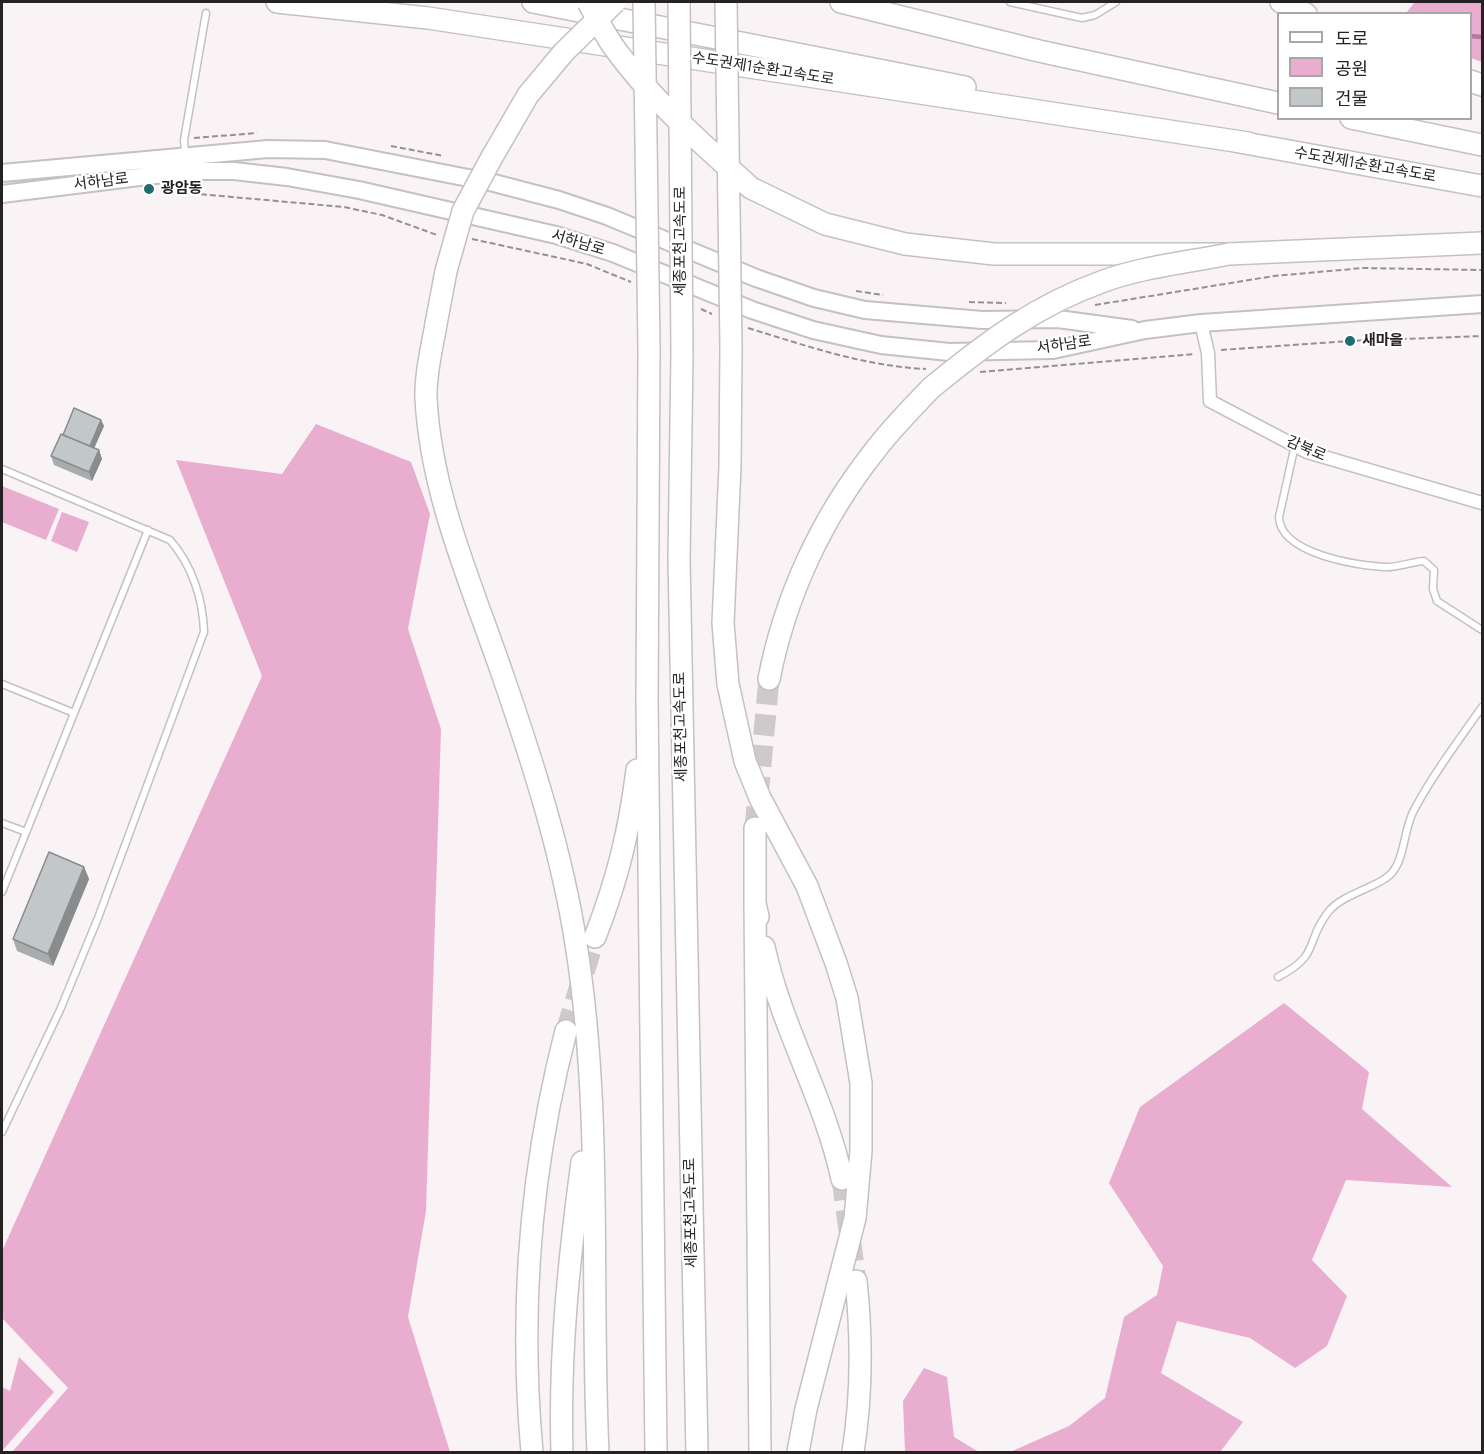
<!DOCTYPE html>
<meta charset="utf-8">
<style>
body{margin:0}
#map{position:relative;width:1484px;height:1454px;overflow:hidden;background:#f9f3f6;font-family:Manrope,"Noto Sans KR",sans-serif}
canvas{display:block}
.frame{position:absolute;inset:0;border:3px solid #242223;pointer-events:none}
.legend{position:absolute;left:1277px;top:12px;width:195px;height:108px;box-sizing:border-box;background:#fff;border:2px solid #a7a7a7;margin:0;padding:8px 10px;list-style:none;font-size:18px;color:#242223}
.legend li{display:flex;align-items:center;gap:12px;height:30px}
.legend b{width:30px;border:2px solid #a7a7a7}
</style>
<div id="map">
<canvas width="1484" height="1454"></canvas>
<div class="frame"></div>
<ul class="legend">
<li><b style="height:8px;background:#fff"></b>도로</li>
<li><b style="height:16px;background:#e9adcf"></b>공원</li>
<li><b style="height:16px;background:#c2c8c9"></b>건물</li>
</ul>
</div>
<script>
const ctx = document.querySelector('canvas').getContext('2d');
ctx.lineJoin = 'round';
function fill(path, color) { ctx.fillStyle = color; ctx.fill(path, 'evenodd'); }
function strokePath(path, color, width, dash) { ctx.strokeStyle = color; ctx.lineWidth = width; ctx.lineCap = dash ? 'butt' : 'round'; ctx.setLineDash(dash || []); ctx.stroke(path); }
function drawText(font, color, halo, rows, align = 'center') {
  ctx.font = font + ' Manrope,"Noto Sans KR",sans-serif'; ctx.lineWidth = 4.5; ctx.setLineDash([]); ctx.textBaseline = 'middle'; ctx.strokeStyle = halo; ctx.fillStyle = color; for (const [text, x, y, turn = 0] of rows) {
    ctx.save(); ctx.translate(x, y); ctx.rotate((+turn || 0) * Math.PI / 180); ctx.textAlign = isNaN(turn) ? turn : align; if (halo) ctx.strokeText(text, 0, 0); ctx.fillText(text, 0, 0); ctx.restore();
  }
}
const green = new Path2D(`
 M1415,2h67v60l-11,-4 -1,-44 -64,-1z
 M316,424l95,38 19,52 -22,115 33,100 -15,482 -18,106 42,135h-438l56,-64 -66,-70v-67l260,-575 -86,-216 106,14z
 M2,486l57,23 -13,31 -44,-18z
 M62,512l27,10 -12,30 -26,-11z
 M1284,1003l85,69 -7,37 90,78 -106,-7 -34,80 35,36 -20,50 -32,22 -45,-30 -73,-17 -16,52 82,49 -23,30h-210l59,-26 36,-28 19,-81 33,-22 6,-29 -54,-83 31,-76z
 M19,1357l35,35 -52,59v-64l8,4z
 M924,1368l23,9 7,60 25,15h-74l-2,-51z`);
const stream = new Path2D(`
 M1470,36l12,1`);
const highwayTunnel = new Path2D(`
 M755,828l14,-149
 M566,1031l29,-94
 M842,1179l14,102`);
const path = new Path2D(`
 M194,138l63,-5
 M391,146l53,10
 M165,191l179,16 38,8 55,20
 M472,239l115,25 44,18
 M856,291l27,4
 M969,302l37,1
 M1095,305l179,-29 89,-8 119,2
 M701,309l11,5
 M748,328c59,18 116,38 178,41
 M1221,350l129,-9 132,-5
 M980,372l215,-18`);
const lane = new Path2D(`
 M1010,2l72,16 13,-3 21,-13
 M185,154l-1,-14 22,-127
 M1295,445l-16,72c1,37 79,49 108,50 12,0 24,-5 37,-6l10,9 -1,19 4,12 45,29
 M2,469l168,71c22,25 33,59 34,92l-106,286 -38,92 -58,122
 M2,684l72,29
 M2,823l24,9
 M2,892l146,-362
 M1278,977c44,-23 26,-35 51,-66 16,-19 54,-24 65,-41 11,-15 10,-42 20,-60 19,-36 45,-70 68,-103`);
const street = new Path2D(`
 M1201,323l7,30 2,48 97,51 175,51`);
const secondary = new Path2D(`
 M2,173l266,-24 57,1 169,33 65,17 48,16 149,62 58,20 51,12 117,10 76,-1 74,10
 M2,194l186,-23h46l53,6 72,13 197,45 57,18 139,57 61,20 68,15 68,7 104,-2 92,-20 56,-7 281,-19`);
const highway = new Path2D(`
 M277,2l151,16 820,125
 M533,2l432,85
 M841,2l198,49 239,52
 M1281,2l25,12
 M1470,81l12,4
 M1351,118l131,27
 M1234,141l248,45
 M751,188l74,36 80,20 89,10h235l253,-11
 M436,324c-4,24 -11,51 -10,74 5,98 46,187 77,278 30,87 59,177 73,268 27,168 14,340 22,508
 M731,347l-1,119 -7,157 5,61 17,77 15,37 47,88 29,77 11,35 14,85v68l-6,67 -49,191 -8,43
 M649,349l-2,352 9,751
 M682,353l-3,207 18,892
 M769,679c16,-82 52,-160 104,-226 17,-23 38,-44 58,-65
 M755,828v75l3,14
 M755,903l5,549
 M595,937c23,-59 34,-105 42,-167
 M764,947c17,80 61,152 78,232
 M532,1452c-13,-143 -2,-282 34,-421
 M562,1452c-3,-98 7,-193 20,-290
 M853,1452c9,-57 9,-114 3,-171`);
const highwayBridge = new Path2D(`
 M588,2c8,14 15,30 25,44 37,52 91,100 138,142
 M644,2l5,347
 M679,2l3,351
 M726,2l5,345
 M436,324l10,-53 17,-60 29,-54 36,-62 36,-43 51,-50
 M931,388c55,-45 105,-83 173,-107 38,-14 85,-19 125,-27`);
const wall = new Path2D(`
 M101,420l3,6 -10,22 5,2 3,9 -10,22 -38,-16 -3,-9 12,-21z
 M84,867l5,12 -36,87 -36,-15 -4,-12z`);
const shadedWall = new Path2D(`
 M101,420l3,6 -12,27 -3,-6z
 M99,450l3,9 -10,22 -3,-9z
 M84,867l5,12 -36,87 -5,-12z`);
const building = new Path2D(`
 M74,408l27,12 -11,26 -27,-11z
 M61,434l38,16 -10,22 -38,-16z
 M49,852l35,15 -36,87 -35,-15z`);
const markers = [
 [149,189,6,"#206c70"],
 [1350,341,6,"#206c70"]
];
const streetNames = [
 ["수도권제1순환고속도로",763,69,9],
 ["수도권제1순환고속도로",1365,165,10],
 ["서하남로",101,182,-7],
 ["세종포천고속도로",681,241,-90],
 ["서하남로",578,243,17],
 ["서하남로",1064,345,-8],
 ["감북로",1306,449,23],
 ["세종포천고속도로",681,727,-91],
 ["세종포천고속도로",691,1213,-91]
];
const poiNames = [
 ["광암동",161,189],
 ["새마을",1362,341]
];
fill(green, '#e9adcf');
strokePath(stream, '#b57a9c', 4.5);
strokePath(highwayTunnel, '#cec9cc', 21, [21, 10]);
strokePath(lane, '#c5c0c3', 9);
strokePath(street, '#c5c0c3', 15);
strokePath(secondary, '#c5c0c3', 20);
strokePath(highway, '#c5c0c3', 24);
strokePath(path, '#959193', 2, [6, 3]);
strokePath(lane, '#fff', 6);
strokePath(street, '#fff', 12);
strokePath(secondary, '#fff', 16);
strokePath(highway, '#fff', 21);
strokePath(highwayBridge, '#c5c0c3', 24, []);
strokePath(highwayBridge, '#fff', 21);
fill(wall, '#a7acad');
fill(shadedWall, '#888c8d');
fill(building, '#c2c8c9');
strokePath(building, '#888c8d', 1.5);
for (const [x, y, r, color] of markers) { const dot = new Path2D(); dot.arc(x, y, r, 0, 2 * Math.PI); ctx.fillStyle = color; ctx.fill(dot); strokePath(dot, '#fff', 2); }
drawText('15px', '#242223', '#fff', streetNames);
drawText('bold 15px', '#242223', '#fff', poiNames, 'left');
</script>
